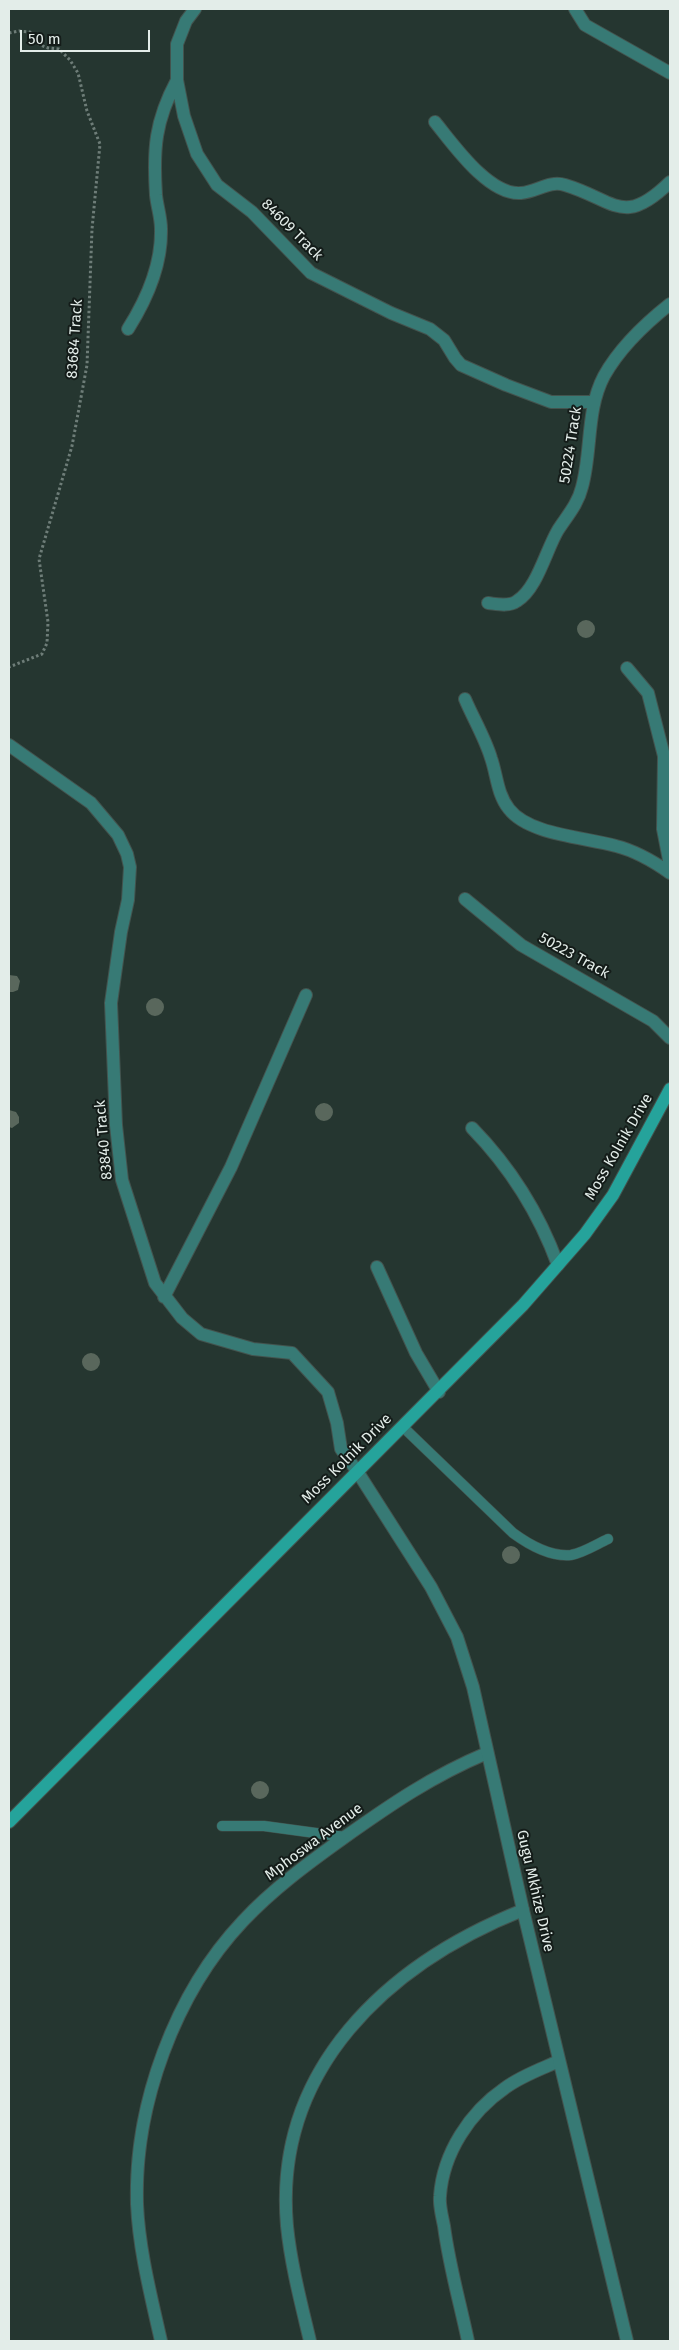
<!DOCTYPE html>
<style>
body{margin:0}
#map{position:relative;width:679px;height:2350px;overflow:hidden;background:#253630;font-family:"Fira Sans",sans-serif}
canvas{display:block}
.frame{position:absolute;inset:0;border:10px solid #e3ede9;pointer-events:none}
.scale{position:absolute;left:20px;top:30px;width:130px;height:22px;box-sizing:border-box;border:2px solid #e3ede9;border-top:0;padding-left:6px;font-size:15px;line-height:18px;white-space:nowrap;color:#e3ede9;-webkit-text-stroke:4px #141c19;paint-order:stroke}
</style>
<div id="map">
<canvas width="679" height="2350"></canvas>
<div class="frame"></div>
<div class="scale">50 m</div>
</div>
<script>
const ctx = document.querySelector('canvas').getContext('2d');
ctx.lineJoin = 'round';
function fill(path, color) { ctx.fillStyle = color; ctx.fill(path, 'evenodd'); }
function strokePath(path, color, width, dash) { ctx.strokeStyle = color; ctx.lineWidth = width; ctx.lineCap = dash ? 'butt' : 'round'; ctx.setLineDash(dash || []); ctx.stroke(path); }
function drawText(font, color, halo, rows, align = 'center') {
  ctx.font = font + ' "Fira Sans",sans-serif'; ctx.lineWidth = 4; ctx.setLineDash([]); ctx.textBaseline = 'middle'; ctx.strokeStyle = halo; ctx.fillStyle = color; for (const [text, x, y, turn = 0] of rows) {
    ctx.save(); ctx.translate(x, y); ctx.rotate((+turn || 0) * Math.PI / 180); ctx.textAlign = isNaN(turn) ? turn : align; if (halo) ctx.strokeText(text, 0, 0); ctx.fillText(text, 0, 0); ctx.restore();
  }
}
const building = new Path2D(`
 M577 629a9 9 0 1 1 18 0a9 9 0 1 1-18 0Z
 M9,975l8,1 3,5 -2,9 -5,2h-4z
 M146 1007a9 9 0 1 1 18 0a9 9 0 1 1-18 0Z
 M315 1112a9 9 0 1 1 18 0a9 9 0 1 1-18 0Z
 M9,1110l7,2 3,5v6l-7,5 -3,-1z
 M82 1362a9 9 0 1 1 18 0a9 9 0 1 1-18 0Z
 M502 1555a9 9 0 1 1 18 0a9 9 0 1 1-18 0Z
 M251 1790a9 9 0 1 1 18 0a9 9 0 1 1-18 0Z`);
const path = new Path2D(`
 M9,33l10,-2 11,1 8,12 10,4 11,1 11,11 8,13 9,38 13,33 -8,85 -5,136 -15,81 -33,113 9,63 -1,21 -5,11 -33,13`);
const service = new Path2D(`
 M403,1427l110,106c15,11 38,24 58,22 12,-2 26,-11 37,-16
 M222,1826h42l81,11`);
const minor = new Path2D(`
 M195,9l-9,12 -9,23v36l7,36 13,38 20,31 35,27 59,61 80,40 39,16 14,11 11,18 6,7 45,20 45,17h43
 M575,9l10,16 85,48
 M435,122c18,22 54,74 86,71 16,-1 28,-13 44,-8 50,15 58,43 105,-3
 M128,329c19,-30 34,-64 33,-100 0,-12 -4,-23 -5,-34 -3,-46 -1,-74 21,-115
 M488,603c9,1 21,4 29,-2 20,-12 29,-51 41,-71 9,-14 20,-26 24,-43 10,-36 4,-77 22,-111 15,-27 42,-53 66,-72
 M627,668l21,25 16,63 -1,73 7,36
 M465,699c8,19 20,39 26,59 6,17 6,36 18,51 20,26 76,28 107,37 20,5 37,15 54,27
 M9,745l82,58 27,32 9,19 3,13 -2,33 -7,32 -10,71 5,122 6,55 33,103 27,35 19,16 52,15 39,4 36,39 9,31 4,26 16,22
 M465,899l56,46 132,76 17,17
 M472,1128c39,40 67,85 86,137
 M377,1267l39,86 23,39
 M164,1297l67,-130 75,-172
 M161,2341c-10,-45 -22,-91 -24,-137 -3,-99 38,-211 106,-283 29,-31 64,-57 99,-82 48,-34 90,-63 145,-86
 M310,2341c-9,-38 -19,-76 -23,-115 -14,-157 101,-262 236,-316
 M468,2341c-8,-38 -19,-76 -24,-115 -2,-10 -5,-21 -4,-30 3,-43 30,-84 65,-108 16,-12 36,-19 54,-27`);
const tertiary = new Path2D(`
 M357,1471l74,116 26,50 16,50 50,223 104,431`);
const secondary = new Path2D(`
 M9,1822l514,-517 62,-71 28,-39 57,-106`);
const streetNames = [
 ["84609 Track",292,230,45],
 ["83684 Track",75,339,-86],
 ["50224 Track",571,445,-81],
 ["50223 Track",574,956,29],
 ["83840 Track",104,1140,-95],
 ["Moss Kolnik Drive",619,1147,-60],
 ["Moss Kolnik Drive",347,1459,-45],
 ["Mphoswa Avenue",314,1842,-37],
 ["Gugu Mkhize Drive",535,1891,77]
];
fill(building, '#59675c');
strokePath(service, '#43534e', 11);
strokePath(minor, '#43534e', 14);
strokePath(tertiary, '#43534e', 14);
strokePath(secondary, '#43534e', 14);
strokePath(path, '#6e7d78', 3, [2.5, 2.5]);
strokePath(service, '#377a75', 10);
strokePath(minor, '#377a75', 12);
strokePath(tertiary, '#377a75', 12);
strokePath(secondary, '#25a39b', 12);
drawText('15px', '#e3ede9', '#141c19', streetNames);
</script>
